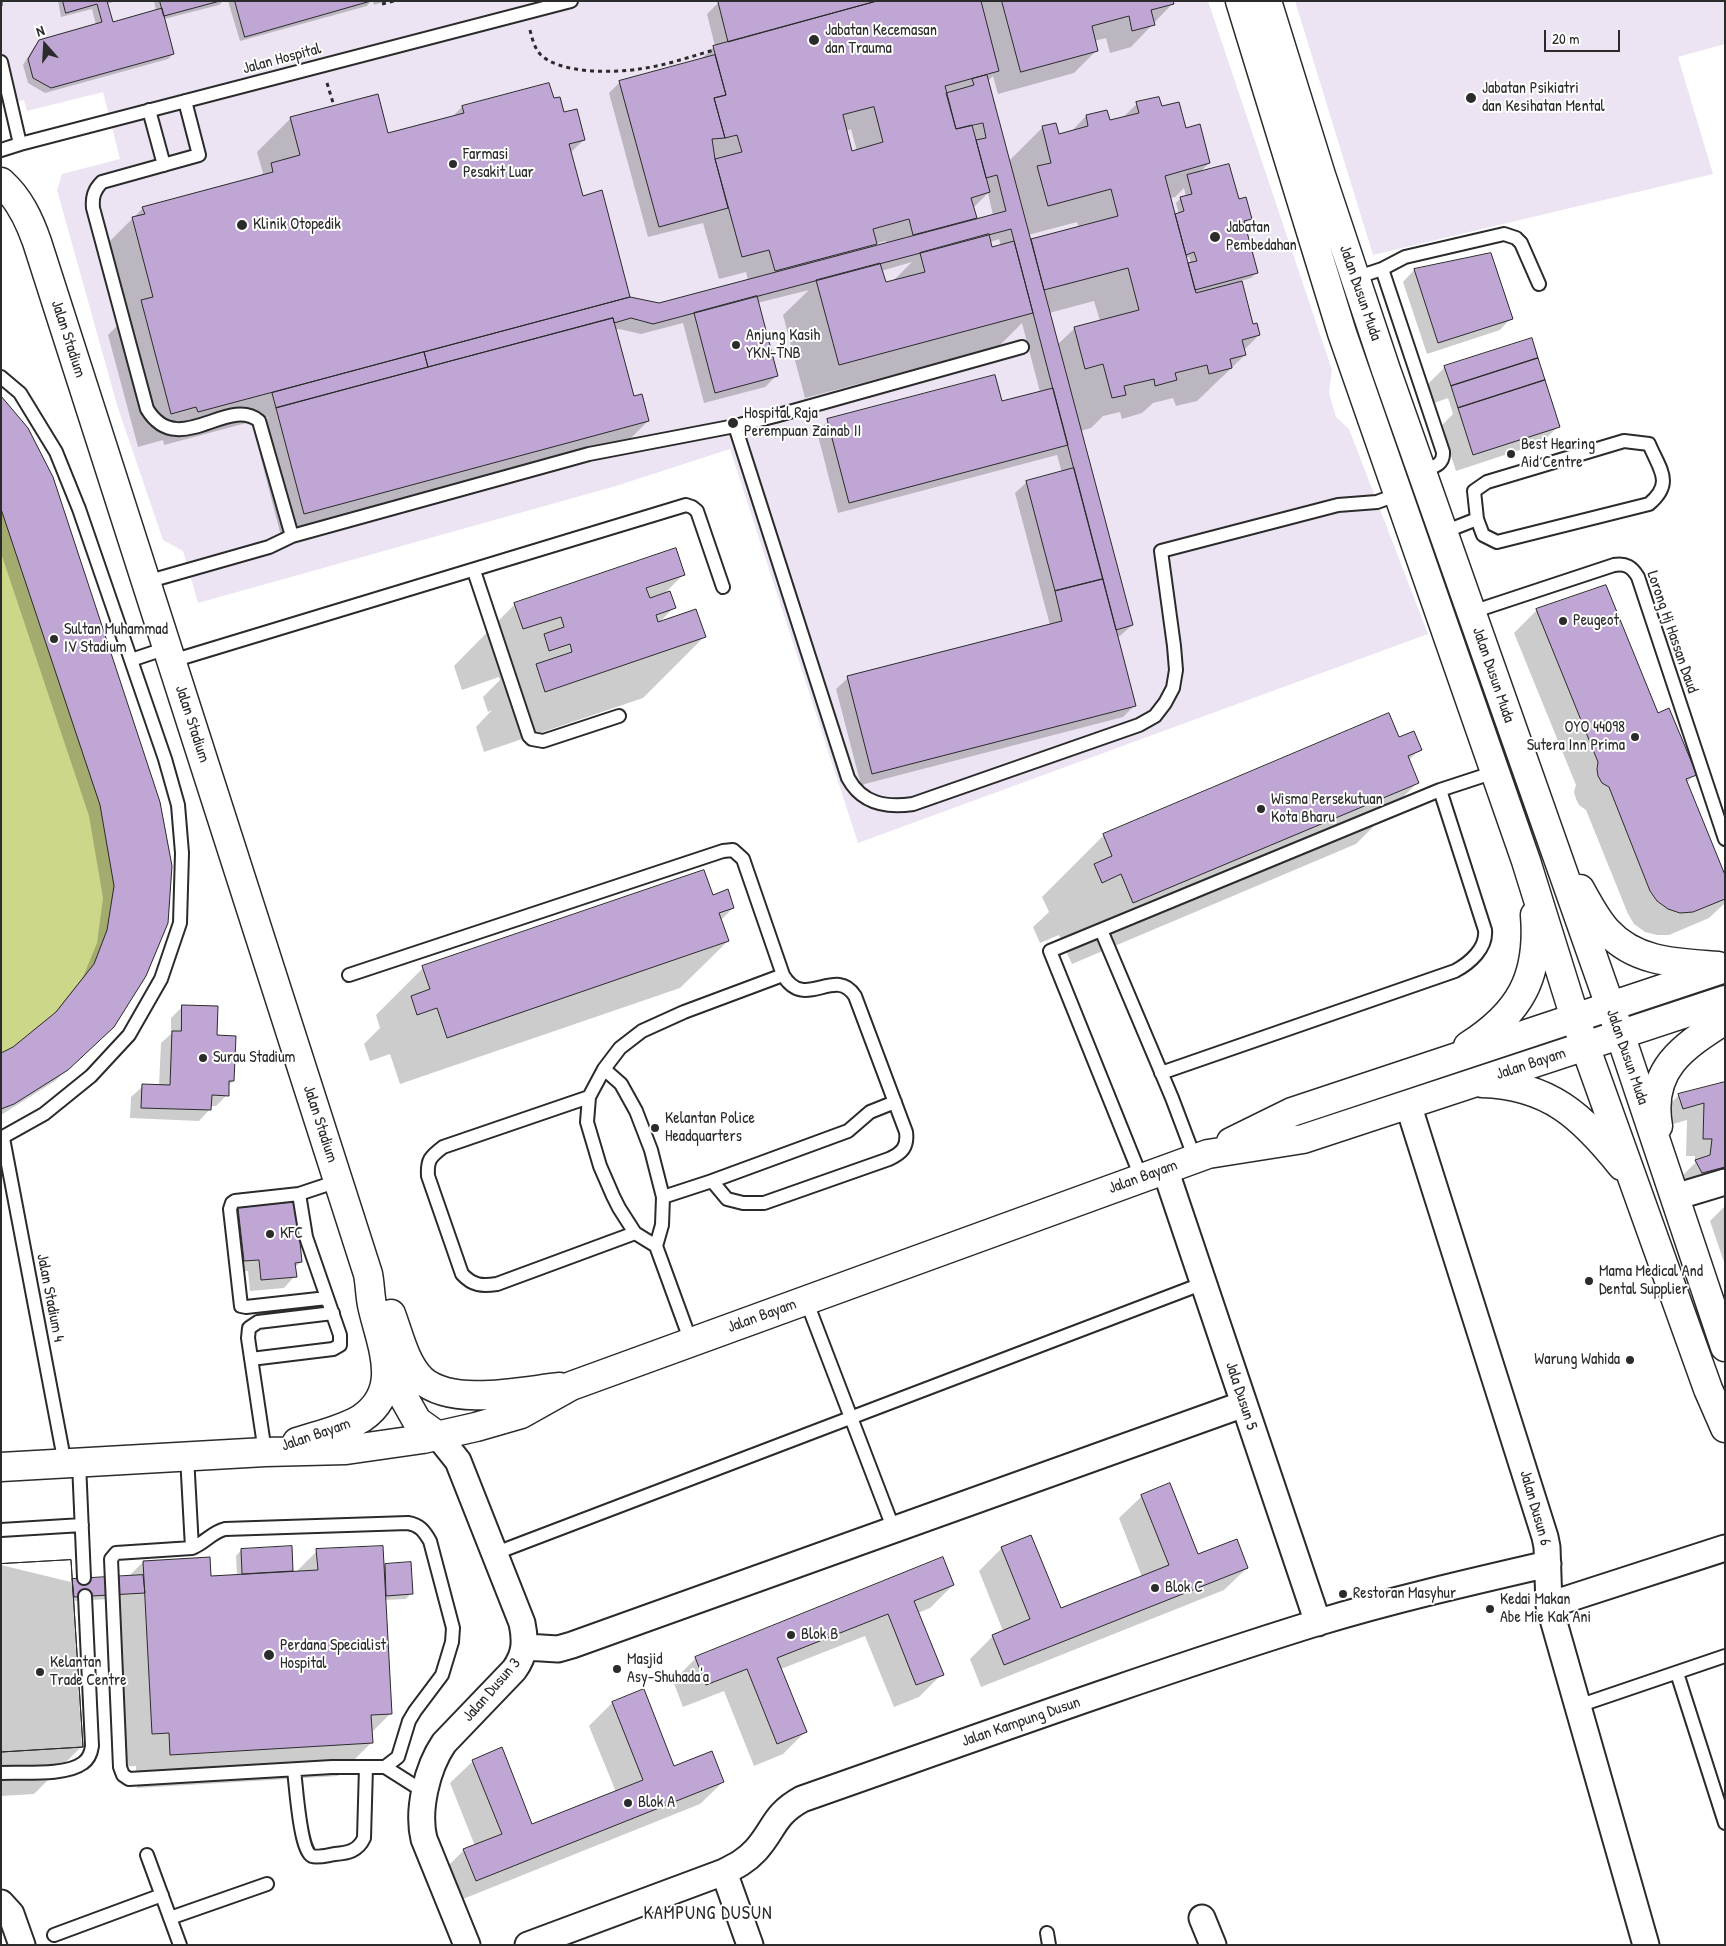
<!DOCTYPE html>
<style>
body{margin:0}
#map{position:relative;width:1726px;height:1946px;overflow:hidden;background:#fff;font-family:"Patrick Hand",sans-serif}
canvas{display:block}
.frame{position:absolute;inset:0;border:2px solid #2b2b2b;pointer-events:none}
.north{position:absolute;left:20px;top:20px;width:50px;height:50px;-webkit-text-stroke:4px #fff;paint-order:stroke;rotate:341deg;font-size:14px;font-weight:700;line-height:20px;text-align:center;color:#2b2b2b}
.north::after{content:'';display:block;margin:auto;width:18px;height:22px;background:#2b2b2b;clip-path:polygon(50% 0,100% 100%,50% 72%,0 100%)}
.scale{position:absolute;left:1544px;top:30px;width:76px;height:22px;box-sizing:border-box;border:2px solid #2b2b2b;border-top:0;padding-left:6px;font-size:15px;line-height:18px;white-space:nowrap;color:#2b2b2b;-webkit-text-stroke:4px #fff;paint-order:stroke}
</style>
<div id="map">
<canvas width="1726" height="1946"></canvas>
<div class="frame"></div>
<div class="north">N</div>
<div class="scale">20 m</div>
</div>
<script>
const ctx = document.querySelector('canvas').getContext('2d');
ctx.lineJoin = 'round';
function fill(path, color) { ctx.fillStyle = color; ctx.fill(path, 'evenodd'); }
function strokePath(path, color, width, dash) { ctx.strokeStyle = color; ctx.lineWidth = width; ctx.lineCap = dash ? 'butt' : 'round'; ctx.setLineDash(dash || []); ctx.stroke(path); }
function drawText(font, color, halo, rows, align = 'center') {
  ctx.font = font + ' "Patrick Hand",sans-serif'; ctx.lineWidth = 4; ctx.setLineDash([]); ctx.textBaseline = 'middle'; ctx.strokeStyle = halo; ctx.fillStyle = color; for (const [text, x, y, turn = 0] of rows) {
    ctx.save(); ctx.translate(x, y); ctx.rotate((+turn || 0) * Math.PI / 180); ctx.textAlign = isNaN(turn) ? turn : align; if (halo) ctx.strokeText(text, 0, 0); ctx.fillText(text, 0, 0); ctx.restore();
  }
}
const built = new Path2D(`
 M1,1h1207l124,369 -3,23 7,24 13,12 79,205 -570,209 -128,-394 -114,37 -418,117 -15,-52 -20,-11 -46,-135 -60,-215 5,-16 58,-15 -17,-67 -76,19 -3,-11 -23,6z
 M1295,1h430v43l-47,13 35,117 -340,81z`);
const green = new Path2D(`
 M1,396l27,32 25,49 107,325 12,64 -4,57 -22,53 -32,51 -46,43 -54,34 -13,5z`);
const shadow = new Path2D(`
 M58,1h58l-9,3 5,19 44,-12 -2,-10h69l-4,4 -55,14 9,35 -5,5 -123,34 -17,-10 -5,-18 11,-18 5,-6 57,-16 -4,-16 -31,8z
 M228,1h143l-4,5 -127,35z
 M373,1h13l-12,4z
 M724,1h448l1,2 -42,44 -21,6 -4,-15 -12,3 3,9 -23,23 -76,21 -5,-18 -5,5 21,80 34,-34 15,8 13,-3 15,-16 20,-5 3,10 13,-3 15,-14 24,4 24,22 24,33 -10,10 39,28 12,17 -6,6 13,48 -6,6 -10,3 11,44 7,10 -15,15 1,5 -48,46 -21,5 -3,-8 -20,5 -11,10 -20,6 -2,-7 -17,4 -12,12 -11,3 52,194 -12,11 -3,1 17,69 -11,11 -262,68 -25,-96 12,-11 202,-53 -35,-132 12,-11 35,-9 -5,-18 -219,58 -21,-81 11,-11 173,-18 39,-11 -18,-69 -24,24 -193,51 -22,-83 26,-25 -52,13 19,73 -11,11 -61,16 -21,-80 -42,11 -22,-5 -4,1 18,68 15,23 -23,23 -344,92 -27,-104 15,-15 -105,28 -1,-5 -25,7 -30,-112 11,-11 -20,-72 44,-44 116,-31 4,-4 -6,-21 34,-34 97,17 63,-17 11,-11 86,-23 5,16 31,40 -14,13 12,44 19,-5 28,106 30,6 89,-24 -2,-8 -27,7 -16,-56 -55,14 -39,-144 11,-11 80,-22 15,-14 -8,-32 11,-11zM988,120l1,2 -18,5v-3zM851,129l6,22 -6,1 -5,-21zM1184,188l2,9 -5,1 -5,5 3,11 -5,1 -4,-17 5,-1zM988,193l5,22 -17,5 -3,-12zM1077,222l2,6 -49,14 -2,-7zM999,239l2,7 -10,3 -1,-7zM886,241l1,3 -16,4 4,-4zM1189,257l2,7 -4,1 -2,-7zM912,262l-19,19 -8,3 -4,-13zM1094,301l6,20 -25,7 -18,17 -8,-32z
 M1490,254l21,64 -11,12 -73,24 -24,-72 11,-12z
 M1445,367l114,59 -18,17 -85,28 -15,-45 12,-12 -5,-16 -14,5 -6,-19z
 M1,400l157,402 -57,236 -46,43 -54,34v-61l13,-6 36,-29 33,-42 14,-34 6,-45 -14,-82 -88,-263z
 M684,574l-21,21 11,12 -15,16 46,13 -62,62 -159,54 -8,-25 16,-17 -4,2 -5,-15 17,-17 -1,-3 -37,13 -8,-24 61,-62z
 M1537,610l158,164 -9,9 39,95v25l-16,15 -40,17h-12l-12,-3 -11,-8 -6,-10 -42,-104 -7,-5 -3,-6 -2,-7 2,-7 -62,-152z
 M1398,739l22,10 -12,12 9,22 -61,61 -284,120 -13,-29 -19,8 -7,-16 16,-15 -7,-15 62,-62z
 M712,896l21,12 -12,12 7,21 -48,47 -280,96 -10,-30 -20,7 -6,-17 16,-16 -4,-13 47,-47z
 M183,1006l33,31 17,44 -5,5 -1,9 -11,11h-6v3l-11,12 -69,-3 1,-21 12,-11h16l2,-43 10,-9v-16z
 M1725,1083v95l-40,12 -6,-11 16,-16v-7h-9l1,-36 -21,6 -5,-13 17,-17z
 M1725,1206v59l-15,-44z
 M239,1210l62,52 -7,6 1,8 -11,12 -34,3 -2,-20 -15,1 -5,-51z
 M1142,1496l55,60 50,12 -23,22 -243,97 -11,-28 23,-23 10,-5 -24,-60 23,-23 58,62 82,-33 -23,-59z
 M241,1550l51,20 -2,2h6l21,-21 66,16 2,-2 26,28 -5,6 -21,1 6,113 -20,20 1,9 -34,34 -201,12 -1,-22 -17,1 -9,-168 -37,2 9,145 -48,48 -33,2v-231l70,17 57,-5 15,-15 66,15 28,-2 -1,-19z
 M953,1585l-23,23 -12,5 24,61 -23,23 -25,10 -29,-71 -84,33 25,62 -23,23 -29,12 -30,-75 -41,16 -10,-26 23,-23z
 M643,1691l31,77 49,14 -23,22 -247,99 -12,-30 23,-23 11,-4 -25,-63 23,-22 59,64 84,-33 -27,-66 23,-23z`);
const building = new Path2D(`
 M63,1h44l6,21 49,-14 12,46 -123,34 -18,-10 -5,-19 11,-19 63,-18 -5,-18 -31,9z
 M160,1h60l-56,15z
 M235,1h136l-126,36z
 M720,1h157l-149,41 -10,-40z
 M877,1h104l18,70 -54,15 11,43 16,-4 18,67 -19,6 6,20 -64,17 -4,-16 -36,10 4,15 -102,27 -6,-21 -27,7 -27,-98 27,-7 -5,-17 -12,3 -11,-40 12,-3 -13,-49zM874,107l9,35 -31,9 -9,-36z
 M1002,1h171l1,3 -23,6 4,15 -23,6 -3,-15 -37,10 6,25 -77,21z
 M715,55l11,40 -12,3 11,40 -13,1 3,20 13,49 -69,19 -40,-146z
 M987,75l146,550 -17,5 -105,-401 -358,95 -22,-6 -17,5 -1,-5 -185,49 -4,-15 206,-55 29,6 347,-92 -9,-36 -11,3 -10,-38 10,-2 -3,-15 -27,6 -10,-36 28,-8 -2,-6z
 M549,83l5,15 6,-1 4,15 13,-3 8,31 -16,4 14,52 19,-6 28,107 -432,115 -2,-5 -25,7 -30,-114 12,-3 -21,-80 13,-3 -3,-7 131,-35 -2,-9 29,-8 -10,-38 88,-23 10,39 76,-20 -2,-7z
 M1159,97l3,9 17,-4 7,26 14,-4 10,39 -45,13 31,117 46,-12 11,43 4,-1 3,12 -18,5 4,15 -16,4 2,9 -23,6 -2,-9 -32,8 2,7 -22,6 -1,-7 -30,7 2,9 -14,3 -9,-34 -18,5 -11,-42 65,-17 -11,-42 -84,22 -13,-51 87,-23 -7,-27 -63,17 -11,-40 14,-3 -9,-37 14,-3 3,11 29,-8 -2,-11 21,-5 3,10 29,-7 -3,-11z
 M1229,164l10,35 7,-2 6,22 -8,2 14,52 -63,17 -7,-27 9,-2 -3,-9 -8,3 -11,-41 9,-3 -4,-14 12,-3 -5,-19z
 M989,234l3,13 22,-6 19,72 -194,52 -23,-85 64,-17 6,19 39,-10 -5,-19z
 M1491,253l22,66 -75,24 -24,-74z
 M757,296l21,80 -63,17 -21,-80z
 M613,318l21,78 8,-2 7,27 -345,93 -28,-106z
 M1532,338l6,20 -87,28 -7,-20z
 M424,352l4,15 -152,41 -4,-15z
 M1538,358l7,22 -87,28 -7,-22z
 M995,375l7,26 51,-13 15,57 -219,58 -22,-84z
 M1545,380l15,47 -87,28 -15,-47z
 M1,396l27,32 25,49 107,325 12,64 -4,57 -22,53 -32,51 -46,43 -54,34 -13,5v-56l12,-6 43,-35 38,-48 13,-34 7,-44 -14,-81 -99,-296z
 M1074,468l29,111 -48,12 -29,-110z
 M676,548l9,27 -39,13 4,10 20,-7 6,17 -20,7 2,7 38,-13 10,28 -161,55 -9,-28 36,-12 -2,-8 -21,7 -5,-17 20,-7 -3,-10 -38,12 -9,-26z
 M1103,579l33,127 -264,68 -25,-98 215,-55 -7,-30z
 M1606,585l52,128 11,-5 28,67 -11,4 39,96v24l-32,13 -13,1 -12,-4 -11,-8 -7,-10 -41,-104 -7,-4 -4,-7 -1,-7 1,-7 -62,-153z
 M1389,713l10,24 15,-6 8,19 -14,6 11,27 -286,120 -12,-29 -19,9 -8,-19 18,-8 -9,-22z
 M704,870l9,25 15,-6 6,19 -15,5 10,28 -282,97 -10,-30 -20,7 -6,-19 19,-7 -8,-23z
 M182,1005l36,1 -1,29 19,1 -2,45h-5v15l-17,-1 -1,15 -70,-2 1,-24 28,1 2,-54h9z
 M1725,1082v85l-23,6 -7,-13 15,-5 2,-16h-9l1,-36 -21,6 -5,-15z
 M296,1202l6,60 -7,1 2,14 -36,3 -2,-20 -15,1 -6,-53z
 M1170,1483l28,71 39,-15 11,29 -244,97 -12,-30 38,-16 -29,-72 30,-12 30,73 108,-43 -28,-70z
 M292,1546l1,25 -51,3 -1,-25z
 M383,1546l9,168 -21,1 2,28 -203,12 -1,-22 -17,1 -9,-173 67,-4 1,19 107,-6 -2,-21z
 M943,1557l11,28 -40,16 30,74 -28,10 -28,-71 -111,44 30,74 -30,12 -30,-75 -41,16 -11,-28z
 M71,1560l12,187 -82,5v-188z
 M71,1560l12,187 -82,5v-188z
 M411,1562l2,32 -27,2 -1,-32z
 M143,1575l2,18 -71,4 -2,-18z
 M644,1689l30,77 38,-15 12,31 -248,99 -13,-32 39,-15 -30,-74 30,-13 30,77 111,-44 -31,-78z`);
const path = new Path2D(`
 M1,2v4
 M382,4l12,-3
 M530,30c2,8 4,17 10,24 19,20 74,19 99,15 25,-3 50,-12 75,-19
 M327,83l7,23`);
const lane = new Path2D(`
 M1,62l19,82
 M185,101l14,54 -97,27c-8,8 -10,15 -9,26l54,201c31,51 81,-14 112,12l33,115
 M149,110l15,55
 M1,150l19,-6 551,-143
 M1382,269l61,183c1,14 -11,15 -22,19
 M1355,278l27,-9 23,-12 99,-23 12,4 5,5 18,41
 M1,377l19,16 36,59 23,57 86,250 13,46 4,48 -2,70 -19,56 -32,56 -38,41 -47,38 -43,24
 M735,426l113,352c14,26 38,30 65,26l226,-79 16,-9 10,-13 8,-15 3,-18 -2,-24 -13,-95 177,-46 39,-3 22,-8
 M1624,441l25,3c11,26 25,39 0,60l-152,38 -14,-7 -6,-16 -3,-28 13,-9z
 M1444,532l33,-13
 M474,571l55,165 3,3 11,2 76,-25
 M146,582l123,-35 23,-11 297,-82 146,-28 40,-10 247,-69
 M1472,612l142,-47c12,-2 18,2 24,12l87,262
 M131,660l36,-12
 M172,661l514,-156 6,2 5,4 26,76
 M1101,930l71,168 23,61
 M349,975l374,-124 10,-1 10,9 40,116c22,37 52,-10 72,21l51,136c2,15 -4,21 -17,27l-125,44h-21l-16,-4 -15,-18 -49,16
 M604,1069l17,15 15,27 15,39 12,47 -1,28 -6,21 35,96
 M1161,1073l294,-102c15,-8 32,-23 30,-41l-45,-140
 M589,1097l-146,50c-13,10 -16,13 -15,29l34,98c11,12 20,12 35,10l138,-51
 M3,1138l62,326
 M1141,1177l-91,-226 390,-161 55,-18
 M712,1181l136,-50 22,-19 25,-10
 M656,1246l-21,-13 -16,-25 -6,-12 -13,-30 -13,-44 2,-25 15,-28 16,-21 22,-17 42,-19 99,-37
 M327,1298l-81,9 -5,-1 -11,-97 2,-6 3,-2 64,-7 39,-13
 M806,1300l88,230
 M251,1359l82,-10 7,-4v-10l-34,-98 -7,-43
 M265,1452l-17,-114 1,-10 9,-6 75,-9
 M187,1456l5,92
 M79,1463l5,115
 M408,1523c12,2 16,8 22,18l23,87 -1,14 -10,33 -27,36 -6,10 -11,36 -13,10h-53l-203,12 -6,-4 -3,-8 -9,-208 5,-6 76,-5c13,-5 20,-16 33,-19z
 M1,1530l81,-5
 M496,1553l708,-270
 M1677,1673l48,150
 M1578,1706l147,-50
 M385,1767l41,26
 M294,1770c2,15 6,81 18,86 6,2 16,-1 23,-2 13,-1 23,-3 29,-16l2,-71
 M1,1773c22,-1 65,3 82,-10 6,-4 8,-10 9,-17l-7,-150
 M147,1855l33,90
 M170,1918l97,-34
 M1047,1933l2,12
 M54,1935l108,-40`);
const street = new Path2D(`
 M1408,1104l137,433 2,10 2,58 97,340
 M1165,1169l153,454
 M1675,1197l50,-15
 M438,1436l20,25 64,162c4,19 3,32 -8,47l-70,73c-17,25 -27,67 -20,96l43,106
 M1549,1605l176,-57
 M525,1647l33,2 14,-4 672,-241
 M724,1872l26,73
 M1,1903l10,11 11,31
 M1202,1918l11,27
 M528,1945l196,-73c12,-6 22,-11 32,-22 19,-21 17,-35 46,-51 171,-60 341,-122 514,-176 76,-23 154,-41 232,-59`);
const secondary = new Path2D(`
 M1240,1l102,332 184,528 49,157 133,371 17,39
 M1267,1l54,174 65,195 234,664 105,313
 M1,182c18,16 28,37 36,60l331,1032c2,10 2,21 4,31 8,38 32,84 -10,113 -19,12 -44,17 -65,24
 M1580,889c8,14 16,30 27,42 29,32 71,32 111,35
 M1468,1046c52,-33 72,-69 67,-131
 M1482,1083c67,2 100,33 140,83
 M1658,1126c-10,-57 25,-79 67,-106
 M1231,1142l61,-30 433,-144
 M391,1314c8,21 14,50 31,66 31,27 100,11 138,7
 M389,1360l15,38 13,23 21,15
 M1,1467l264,-15 81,-2 77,-11 53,-12 45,-13 50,-28 637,-232 95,-15 422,-139`);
const markers = [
 [814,40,6,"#2b2b2b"],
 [1471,98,6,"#2b2b2b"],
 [453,164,5,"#2b2b2b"],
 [242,225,6,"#2b2b2b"],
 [1215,237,6,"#2b2b2b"],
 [736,345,5,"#2b2b2b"],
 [733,423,6,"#2b2b2b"],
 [1511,454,5,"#2b2b2b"],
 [1563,621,5,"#2b2b2b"],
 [54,639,5,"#2b2b2b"],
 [1635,737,5,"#2b2b2b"],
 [1261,809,5,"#2b2b2b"],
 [203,1058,5,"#2b2b2b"],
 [655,1128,5,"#2b2b2b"],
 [270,1234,5,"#2b2b2b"],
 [1589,1281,5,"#2b2b2b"],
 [1630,1360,5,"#2b2b2b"],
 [1155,1588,5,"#2b2b2b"],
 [1343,1594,5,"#2b2b2b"],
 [1490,1609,5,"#2b2b2b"],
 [791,1635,5,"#2b2b2b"],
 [269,1655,6,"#2b2b2b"],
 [617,1669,5,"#2b2b2b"],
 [40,1672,5,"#2b2b2b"],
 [628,1803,5,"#2b2b2b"]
];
const poiNames = [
 ["Jabatan Kecemasan",825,31],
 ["dan Trauma",825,49],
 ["Jabatan Psikiatri",1482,89],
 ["dan Kesihatan Mental",1482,107],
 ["Farmasi",463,155],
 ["Pesakit Luar",463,173],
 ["Klinik Otopedik",253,225],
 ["Jabatan",1226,228],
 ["Pembedahan",1226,246],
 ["Anjung Kasih",746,336],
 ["YKN-TNB",746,354],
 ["Hospital Raja",744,414],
 ["Perempuan Zainab II",744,432],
 ["Best Hearing",1521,445],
 ["Aid Centre",1521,463],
 ["Peugeot",1573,621],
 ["Sultan Muhammad",64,630],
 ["IV Stadium",64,648],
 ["OYO 44098",1625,728,"right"],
 ["Sutera Inn Prima",1625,746,"right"],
 ["Wisma Persekutuan",1271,800],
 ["Kota Bharu",1271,818],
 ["Surau Stadium",213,1058],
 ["Kelantan Police",665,1119],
 ["Headquarters",665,1137],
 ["KFC",280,1234],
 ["Mama Medical And",1599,1272],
 ["Dental Supplier",1599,1290],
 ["Warung Wahida",1620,1360,"right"],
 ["Blok C",1165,1588],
 ["Restoran Masyhur",1353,1594],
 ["Kedai Makan",1500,1600],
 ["Abe Mie Kak Ani",1500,1618],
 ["Blok B",801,1635],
 ["Perdana Specialist",280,1646],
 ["Hospital",280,1664],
 ["Masjid",627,1660],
 ["Asy-Shuhada'a",627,1678],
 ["Kelantan",50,1663],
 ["Trade Centre",50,1681],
 ["Blok A",638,1803]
];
const streetNames = [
 ["Jalan Hospital",282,59,-15],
 ["Jalan Dusun Muda",1360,293,71],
 ["Jalan Stadium",68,339,72],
 ["Lorong Hj Hassan Daud",1672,632,71],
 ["Jalan Dusun Muda",1493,675,71],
 ["Jalan Stadium",192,724,72],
 ["Jalan Dusun Muda",1627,1057,71],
 ["Jalan Bayam",1531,1064,-18],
 ["Jalan Stadium",320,1124,72],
 ["Jalan Bayam",1143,1177,-20],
 ["Jalan Stadium 4",50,1298,79],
 ["Jalan Bayam",762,1316,-20],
 ["Jala Dusun 5",1241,1396,72],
 ["Jalan Bayam",316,1435,-19],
 ["Jalan Dusun 6",1535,1508,74],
 ["Jalan Dusun 3",492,1690,-49],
 ["Jalan Kampung Dusun",1021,1722,-19]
];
const neighbourhoodNames = [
 ["KAMPUNG DUSUN",708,1914]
];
fill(built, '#ece4f2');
fill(green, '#ccd78a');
fill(shadow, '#0003');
fill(building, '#c0a6d4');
strokePath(building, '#2b2b2b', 1);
strokePath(lane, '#2b2b2b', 16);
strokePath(street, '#2b2b2b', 29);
strokePath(secondary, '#2b2b2b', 31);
strokePath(path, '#2b2b2b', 3, [4, 4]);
strokePath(lane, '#fff', 12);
strokePath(street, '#fff', 25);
strokePath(secondary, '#fff', 28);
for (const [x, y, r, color] of markers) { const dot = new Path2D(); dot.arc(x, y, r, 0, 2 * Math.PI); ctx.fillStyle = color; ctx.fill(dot); strokePath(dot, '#fff', 2); }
drawText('16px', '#2b2b2b', '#fff', poiNames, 'left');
drawText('16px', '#2b2b2b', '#fff', streetNames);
ctx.letterSpacing = '1px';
drawText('18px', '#2b2b2b', '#fff', neighbourhoodNames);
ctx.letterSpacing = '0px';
</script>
